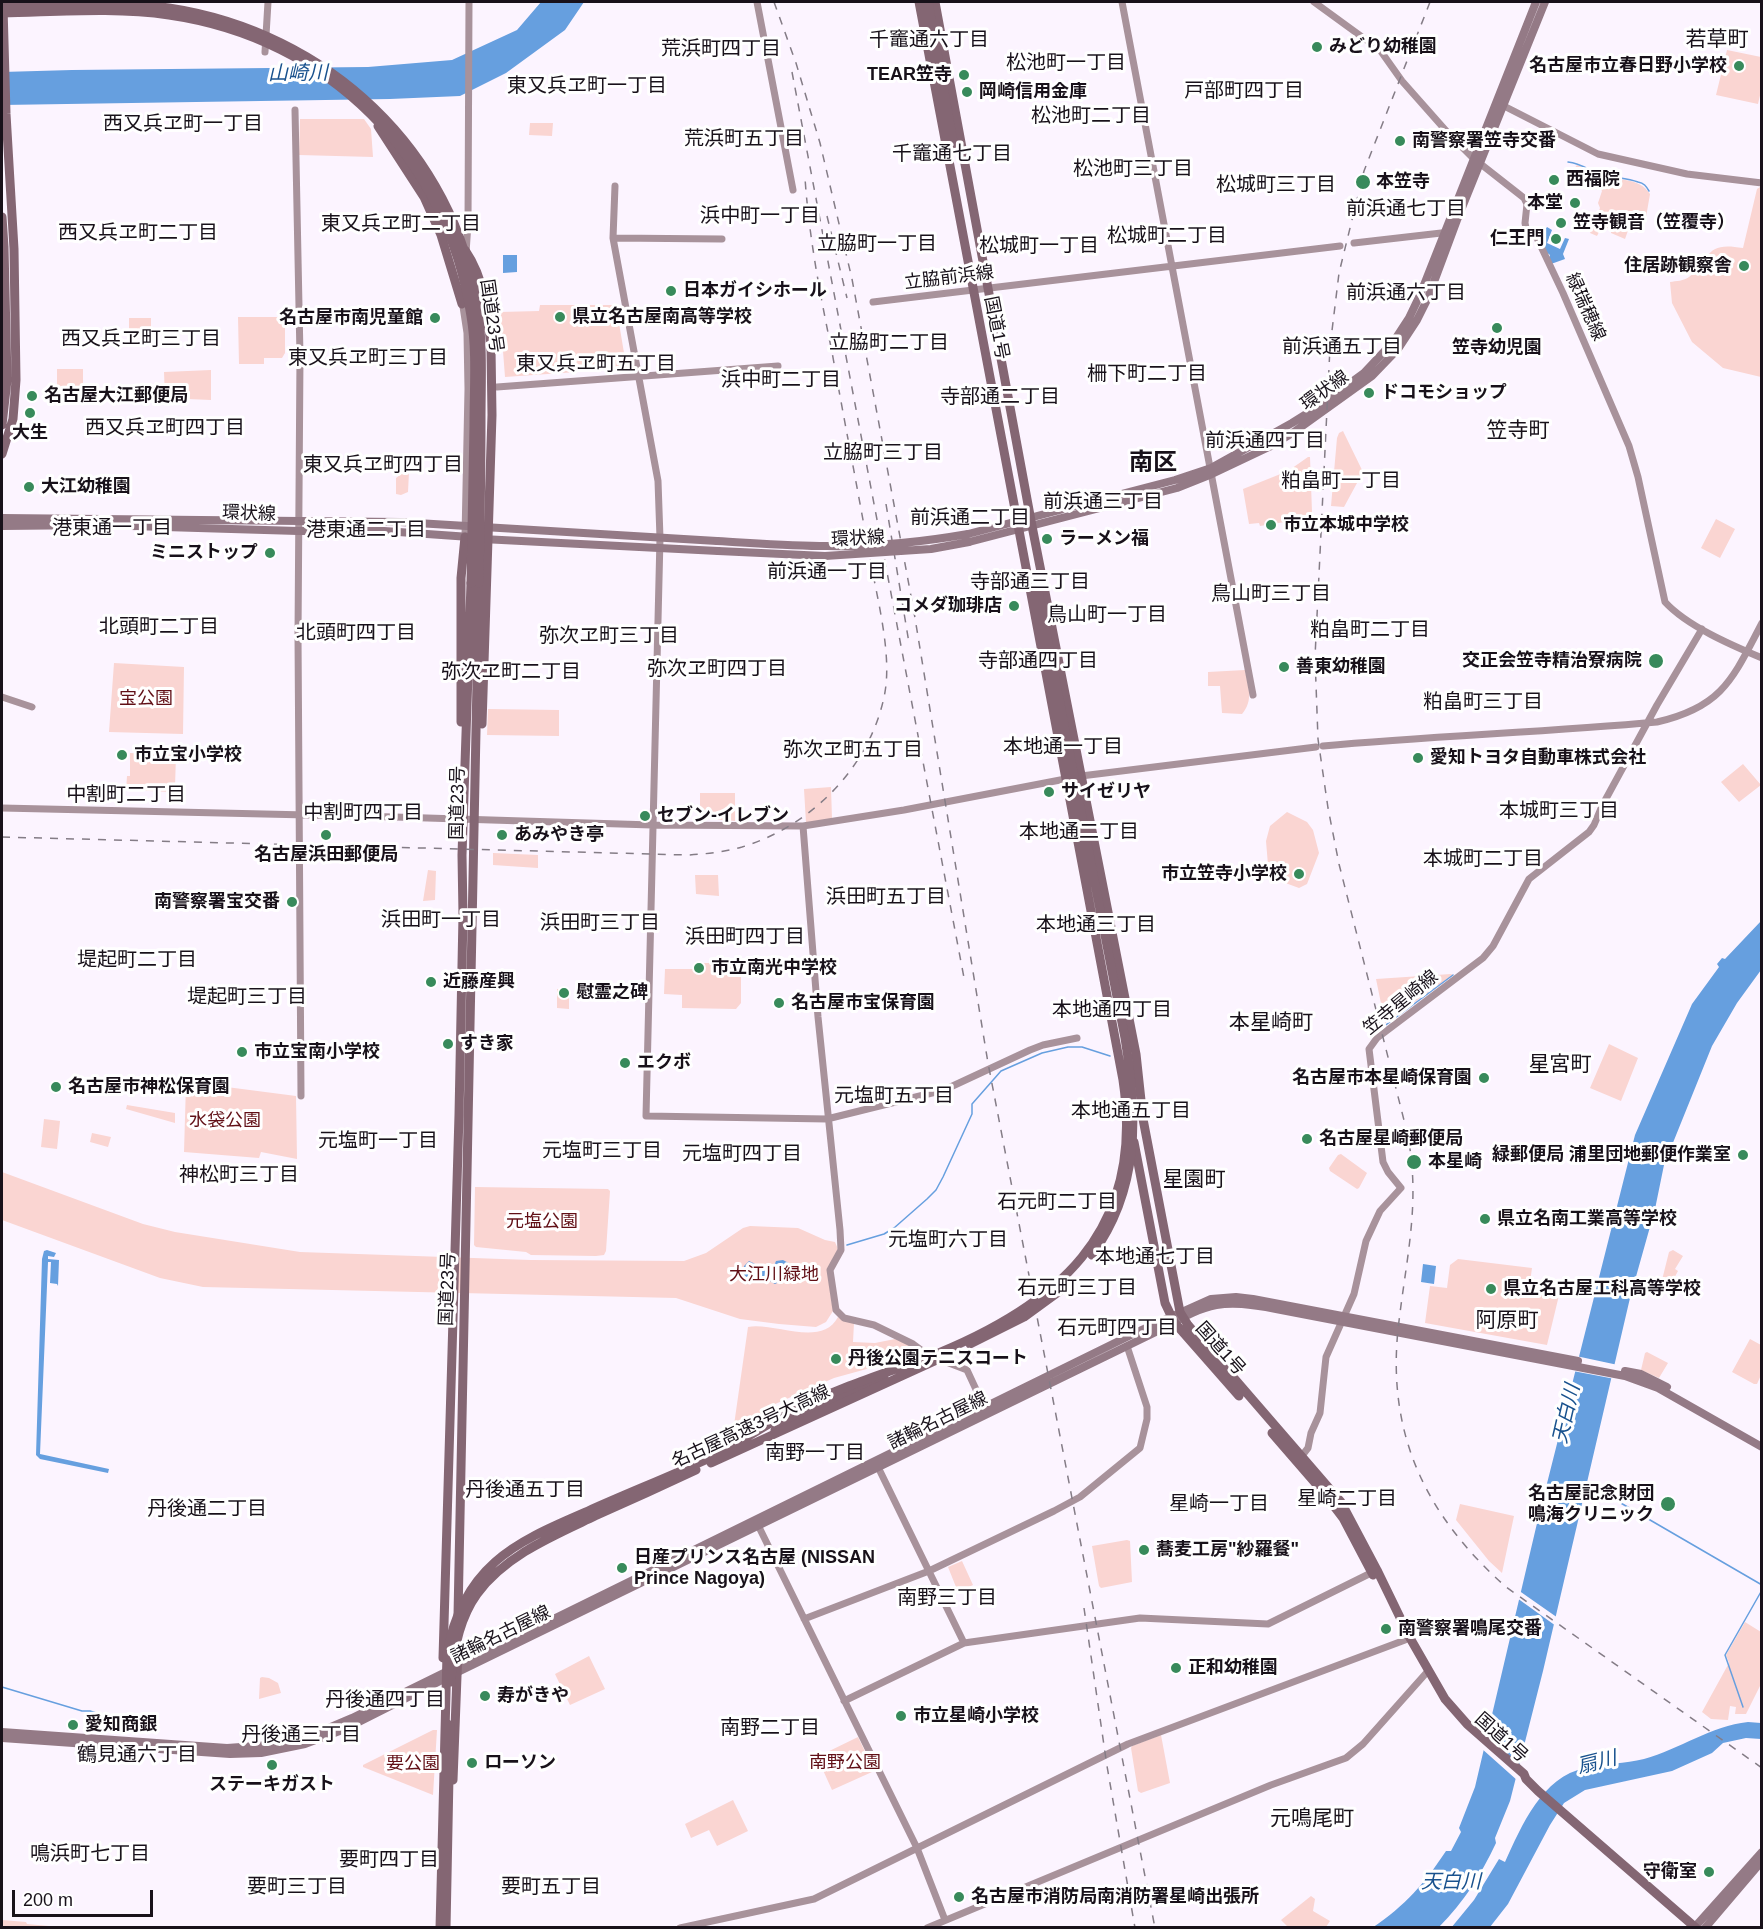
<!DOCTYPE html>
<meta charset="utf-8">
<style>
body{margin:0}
#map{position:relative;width:1763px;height:1929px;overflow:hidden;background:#fcf4ff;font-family:Helvetica,sans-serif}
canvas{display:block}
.frame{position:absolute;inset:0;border:3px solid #18111a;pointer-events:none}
.scale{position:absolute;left:12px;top:1890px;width:141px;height:27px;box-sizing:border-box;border:3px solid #18111a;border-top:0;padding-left:8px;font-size:18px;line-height:21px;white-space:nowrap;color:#18111a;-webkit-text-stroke:4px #fff;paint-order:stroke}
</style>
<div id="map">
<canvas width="1763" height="1929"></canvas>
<div class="frame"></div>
<div class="scale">200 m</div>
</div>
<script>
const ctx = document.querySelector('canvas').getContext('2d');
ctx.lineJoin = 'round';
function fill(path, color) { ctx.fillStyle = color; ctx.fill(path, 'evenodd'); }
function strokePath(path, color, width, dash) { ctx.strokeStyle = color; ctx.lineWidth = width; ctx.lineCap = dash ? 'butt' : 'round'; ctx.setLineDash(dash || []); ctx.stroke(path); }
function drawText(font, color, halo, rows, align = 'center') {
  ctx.font = font + ' Helvetica,"Noto Sans JP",sans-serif'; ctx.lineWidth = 6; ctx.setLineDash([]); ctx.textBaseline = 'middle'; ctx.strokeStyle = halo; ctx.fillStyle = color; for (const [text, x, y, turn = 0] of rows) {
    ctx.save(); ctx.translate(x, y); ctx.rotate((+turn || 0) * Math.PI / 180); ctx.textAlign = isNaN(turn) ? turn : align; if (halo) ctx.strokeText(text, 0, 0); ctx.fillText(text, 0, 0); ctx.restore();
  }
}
const green = new Path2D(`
 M1727,50l34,7v34l-3,13 -42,-9z
 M300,119h64l7,10 2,28 -74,-2z
 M530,123h23l-1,13 -23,-1z
 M1577,165c7,2 12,6 18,9 18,7 44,2 55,20l-5,29 -14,-1 -6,17 -14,-6v-4l-9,-3 -5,10 -7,-3 4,-8h3l-2,-3 5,-14 -2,-5 4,-12 -4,-7 -28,-10z
 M1760,187h2l-1,190 -38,-9 -31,-26 -20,-39 -2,-21c6,-1 14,-1 19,-5 23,-19 15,-36 54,-29l14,-59z
 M540,305h76l9,54 -6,10 -114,8 -5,-65 39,-1z
 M238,317h47v36l-3,5h-18v6h-25z
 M129,318h22v16l-22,-1z
 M57,369h26v18l-26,1z
 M211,370v30l-46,-2 -1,-26z
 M1343,431l20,41 -19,35 -13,-1 6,-68 2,-5z
 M1308,457h2l2,55 -3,6 -49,8 -1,-3 -10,1 -6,-35 45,-18z
 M404,472h5l-1,20 -7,3 -5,-1v-16z
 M1716,519l19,10 -15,29 -19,-10z
 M114,663l70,4 -1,67 -74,-2z
 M1245,670c3,17 9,30 -3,44l-20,-1 -2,-27h-12v-14z
 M488,709l71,1v26l-72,-1z
 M130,753l46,2 -1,32 -3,5 -46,-2 1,-14h3z
 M1743,764l18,21 -22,17 -18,-20z
 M831,787l1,32 -26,4 -2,-34z
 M700,793h35v28l-35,-3z
 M1287,812l20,10 6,8 6,23 -12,31 -8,4 -30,-11 -3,-36 4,-15z
 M493,853l45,2v13l-45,-3z
 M428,870l8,1 -1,29 -12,1z
 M695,875h23l1,21 -23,-2z
 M704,963h37v40l-5,6 -54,-1v-13l-18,-1 1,-25h39z
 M1451,974l2,1 -68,48 -9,-44z
 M557,989h12v20l-12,-1z
 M1609,1044l29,14 -17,43 -31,-13z
 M188,1082l108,14 1,63 -36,-7 -2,6 -75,-6 2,-68z
 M127,1105l48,8v10l-49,-14z
 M44,1119l16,2 -3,28 -16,-2z
 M92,1133l19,4 -3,10 -18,-5z
 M1341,1154l26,19 -8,15 -2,1 -27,-18 -1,-3 9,-13z
 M2,1172l141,52 32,8 125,20 231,8 153,1 22,-8 37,-25 7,-2 48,2 27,12 10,2 3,7 -11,20 6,42 -7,11 -10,5 -37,-3 -39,-5 -64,-21 -473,-11 -43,-9 -158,-58z
 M475,1187l133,2 2,2 -4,60 -2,4 -8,1 -65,-1 -5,-3 -50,-5 -2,-2z
 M1673,1250l10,6 -8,13 3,2 -8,15 -8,-6 7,-28z
 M1458,1259l74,9 -2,14 31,5 -14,58 -122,-22 5,-37 17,2 3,-23z
 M838,1317l16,6 -1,19 22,1 20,-4 20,9 6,6 -87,24 -61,27 -41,34 16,-112c26,-5 74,21 90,-10z
 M1750,1339l11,6v30l-4,9h-3l-22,-12z
 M1647,1352l21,11 -9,15 -18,-8 4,-17z
 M1460,1504l54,12 -12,57 -13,-12 -33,-41z
 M1127,1540l3,1 2,41 -31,6 -2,-2 -7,-40z
 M962,1561l11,24 -15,7 -10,-25z
 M1745,1622l16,10v52l-15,30h-11l1,-7 -6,-1 -2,14 -17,-1 -9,-7 27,-49 -3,-8z
 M589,1656l16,33 -35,16 -15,-31z
 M262,1677l7,1 9,5 3,10 -22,6 1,-21z
 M433,1730h4l-4,65 -70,-28v-2z
 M1161,1735l9,48 -29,10 -3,-2 -7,-43 1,-2z
 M858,1737l15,31 -1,4 -40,18 -15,-33z
 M733,1800l15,31 -31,15 -8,-16 -18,8 -6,-14z
 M1311,1896l4,3 -2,12 17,10 -4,6h-38l-7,-7z
 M2,1920l24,2 1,2 22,2v1h-47z`);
const water = new Path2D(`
 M541,2h43l-19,28 -59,43 -46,23 -70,3 -388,6v-33l70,-2 296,-3 84,-7 65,-30z
 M1547,227l5,3 -5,13 13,6 5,-11 4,1 -6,15 2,5 -14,5 -2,-6 1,-3 -4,-3 -5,-16z
 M503,255h14v17l-14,1z
 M1761,921v49l-24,33 -25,43 -48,119 -9,44 -25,89 -87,373 -33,130 -15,37 1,5c-15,32 -32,59 -57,84l-67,1c34,-23 52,-44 74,-77h5l10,-19 -2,-4 16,-41 63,-268 97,-384 57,-131 27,-37 -2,-3 5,-6 3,1z
 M47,1250l9,3 -2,4 -6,-1v3l11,1 -1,26 -1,-2 -7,-1 1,-21h-3l-8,192 69,15 -1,4 -68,-14 -4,-4 6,-196 2,-8z
 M783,1260l13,7 -3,8 -18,9c-11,-6 -17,-15 -29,-6l-3,-2 1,-10 5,-5 19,9 5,-2 3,-7z
 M1423,1264l13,2 -2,18 -13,-2z
 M1748,1722l13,1v16l-15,-1 -23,5 -11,10 -40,18 -87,19 -21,13 -14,22 -42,79 -18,23 -39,1 23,-28 25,-41 6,3c17,-37 37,-85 80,-94 20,-5 40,-4 59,-9 36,-10 67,-33 104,-37z`);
const pier = new Path2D(`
 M1576,1356l42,9 -3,14 -42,-8z
 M1518,1590l40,28 -2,8 -39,-28z
 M1484,1734l37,32 -3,15 -37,-33z`);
const stream = new Path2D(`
 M1568,162c16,2 22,10 36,13 11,3 23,3 34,7 6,1 8,4 11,9
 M1375,1033l78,-58
 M847,1245l37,-11 10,-6 33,-29 9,-9 7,-13 29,-63v-10l29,-33 41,-18 26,-6h14l28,9
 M1607,1495l155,90
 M2,1687l80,24h8l55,17
 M1743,1707l-18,-52 37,-65`);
const secondary = new Path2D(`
 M757,2l36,188
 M1122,2l131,693
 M1314,2l66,48 22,31 46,52 25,25 51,40 3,6 -2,19 1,5 11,10 26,55 66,153 9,31 27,125c22,24 66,43 97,56
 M265,52l3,-50
 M1500,104l98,50 89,20 75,9
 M295,110l5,246 -2,279 3,461
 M615,186l-2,52 45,243 2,57 -14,578 181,3 117,-29 86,-40 13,-5 34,-7
 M613,238l109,1
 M1354,243l96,-11
 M466,253l2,-30 1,-221
 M462,300l5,33 1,56 -3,148
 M873,302l467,-56
 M497,387l281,-21
 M2,697l30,10
 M1323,746c112,-10 223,-14 334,-24 66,-15 76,-44 105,-99
 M2,808l393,9 257,8 151,1 101,-16 177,-34 235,-29
 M803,826l15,191 22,213 1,20 -11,20 6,40 8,8 30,7 39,19 15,11 39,15 19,41
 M1301,1457l7,-9 3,-15 9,-20 6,-56 28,-63 12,-53 14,-30 21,-23 -13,-16 -5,-10 -14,-113 8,-11 106,-80 10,-12 36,-67 60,-47 5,-7 8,-19 55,-101 45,-76
 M877,1465l87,178
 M756,1521l161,327 28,72
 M804,1619l125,-48 125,-60 26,-14 60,-49 7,-29v-12l-20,-61
 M844,1701l120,-58 176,-25 128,6 107,-53
 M680,1928l134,-29 314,-155 277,-104
 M927,1928l344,-143 75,-27 17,-14 65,-73`);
const primary = new Path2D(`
 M2,518l398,4 317,19
 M2,526l96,-1 200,6h86l86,6
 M968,534l207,-54 36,-12 81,-45 24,-15 48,-35 30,-32 15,-23 11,-23 116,-293
 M482,539l236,12
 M969,542l208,-54 35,-14 57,-27 25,-15 78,-56 26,-27 19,-29 11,-22 29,-78 88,-218
 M1625,1371l16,3 26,13
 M2,1732l225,16 42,-3 43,-10 40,-17 781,-384 78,-35 25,-2 17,2 325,62
 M2,1738l228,16 31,-1 44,-9 40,-15 113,-57 704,-343c47,-27 60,-30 114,-20l349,67 33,12 104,59
 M1694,1928l68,-76
 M1705,1928l57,-67`);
const highway = new Path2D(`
 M935,2l97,524 104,528 7,65 37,193 8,13 153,177 36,68 33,68 35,61 22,25 57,50 2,5 12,12 158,137
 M378,126l46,71 17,38 21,69
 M2,217l2,30 3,133 -5,45
 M2,454l11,-35 3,-39 -2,-131 -8,-135 -3,-107
 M461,722v-144l4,-41
 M482,724l10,-309 -1,-66
 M1134,1142l31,161 9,19 65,74
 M775,1430l39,-21 70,-32
 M1272,1433l52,60 19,25 30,57
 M458,1615l21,-1032
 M443,1658l16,-543 4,-200 -1,-60 9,-272
 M453,1780l5,-130`);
const rail = new Path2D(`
 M774,2l22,61 24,80 32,136 62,333 74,451 167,865
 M1430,2l-66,169 -25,102 -9,74 -15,310 3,82 10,69 11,56 68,268c14,67 0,122 -8,189 -14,111 26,194 107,266l256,181
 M792,72l173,911
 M827,216l20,82
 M886,504l23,139
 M2,837l686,18c18,-1 36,-3 54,-8 70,-21 130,-82 143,-155 7,-41 -9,-98 -16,-139 -12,-67 -25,-134 -37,-201 -12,-58 -23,-115 -27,-174
 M1084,1608l23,158 28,162`);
const primaryBridge = new Path2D(`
 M717,541c37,2 73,5 110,5 47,1 95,-4 141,-12
 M718,551l107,5 106,-7 38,-7`);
const highwayBridge = new Path2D(`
 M928,2l26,145
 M2,6c55,-1 113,-6 167,2 158,24 286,142 309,302 5,36 3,73 3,109 0,55 -1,109 -2,164
 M2,13c55,-1 112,-6 167,2 160,23 278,142 302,301 6,36 3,72 3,109 -1,52 -2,105 -3,158
 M465,250c20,29 23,64 26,99
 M1038,591l87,447c13,77 15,151 -33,217
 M970,1344l54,-27 37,-27
 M711,1463l228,-104
 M451,1682c2,-31 8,-63 26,-88 29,-39 76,-58 118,-78 34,-15 67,-30 101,-46
 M440,1928l7,-274c6,-35 21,-68 48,-92 26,-23 61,-37 93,-51 42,-19 86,-36 128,-56 20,-10 38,-23 58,-34 24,-13 49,-25 75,-35 25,-10 51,-18 77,-28 130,-51 220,-125 197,-278l-204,-1078
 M446,1928l4,-203`);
const markers = [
 [1317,47,6,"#388a5b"],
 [1739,66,6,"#388a5b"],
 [964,75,6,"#388a5b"],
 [967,92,6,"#388a5b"],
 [1400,141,6,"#388a5b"],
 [1554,180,6,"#388a5b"],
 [1363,182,8,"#388a5b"],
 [1575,203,6,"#388a5b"],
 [1561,223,6,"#388a5b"],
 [1556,239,6,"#388a5b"],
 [1744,266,6,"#388a5b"],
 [671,291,6,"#388a5b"],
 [560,317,6,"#388a5b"],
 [435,318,6,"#388a5b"],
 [1497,328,6,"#388a5b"],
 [1369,393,6,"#388a5b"],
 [32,396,6,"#388a5b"],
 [30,413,6,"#388a5b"],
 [29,487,6,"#388a5b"],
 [1271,525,6,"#388a5b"],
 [1047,539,6,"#388a5b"],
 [270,553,6,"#388a5b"],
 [1014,606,6,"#388a5b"],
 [1656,661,8,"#388a5b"],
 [1284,667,6,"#388a5b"],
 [122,755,6,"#388a5b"],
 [1418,758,6,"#388a5b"],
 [1049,792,6,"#388a5b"],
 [645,816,6,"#388a5b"],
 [326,835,6,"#388a5b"],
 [502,835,6,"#388a5b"],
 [1299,874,6,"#388a5b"],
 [292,902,6,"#388a5b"],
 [699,968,6,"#388a5b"],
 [431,982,6,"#388a5b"],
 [564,993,6,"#388a5b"],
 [779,1003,6,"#388a5b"],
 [448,1044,6,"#388a5b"],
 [242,1052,6,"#388a5b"],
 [625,1063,6,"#388a5b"],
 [1484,1078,6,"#388a5b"],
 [56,1087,6,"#388a5b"],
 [1307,1139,6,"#388a5b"],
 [1743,1155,6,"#388a5b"],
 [1414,1162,8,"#388a5b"],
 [1485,1219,6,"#388a5b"],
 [1491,1289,6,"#388a5b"],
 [836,1359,6,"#388a5b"],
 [1668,1504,8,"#388a5b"],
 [1144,1550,6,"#388a5b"],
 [622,1568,6,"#388a5b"],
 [1386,1629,6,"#388a5b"],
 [1176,1668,6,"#388a5b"],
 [485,1696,6,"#388a5b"],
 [901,1716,6,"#388a5b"],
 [73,1725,6,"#388a5b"],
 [472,1763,6,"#388a5b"],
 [272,1765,6,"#388a5b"],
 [1709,1872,6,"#388a5b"],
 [959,1897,6,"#388a5b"]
];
const poiNames = [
 ["みどり幼稚園",1329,47],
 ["名古屋市立春日野小学校",1727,66,"right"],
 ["TEAR笠寺",952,75,"right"],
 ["岡崎信用金庫",979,92],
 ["南警察署笠寺交番",1412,141],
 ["西福院",1566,180],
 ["本笠寺",1376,182],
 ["本堂",1563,203,"right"],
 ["笠寺観音（笠覆寺）",1573,223],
 ["仁王門",1544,239,"right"],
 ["住居跡観察舎",1732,266,"right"],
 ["日本ガイシホール",683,291],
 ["県立名古屋南高等学校",572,317],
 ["名古屋市南児童館",423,318,"right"],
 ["笠寺幼児園",1497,348,"center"],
 ["ドコモショップ",1381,393],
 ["名古屋大江郵便局",44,396],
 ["大生",30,433,"center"],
 ["大江幼稚園",41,487],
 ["市立本城中学校",1283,525],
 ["ラーメン福",1059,539],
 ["ミニストップ",258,553,"right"],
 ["コメダ珈琲店",1002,606,"right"],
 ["交正会笠寺精治寮病院",1642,661,"right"],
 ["善東幼稚園",1296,667],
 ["市立宝小学校",134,755],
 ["愛知トヨタ自動車株式会社",1430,758],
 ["サイゼリヤ",1061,792],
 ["セブン-イレブン",657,816],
 ["あみやき亭",514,835],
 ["名古屋浜田郵便局",326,855,"center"],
 ["市立笠寺小学校",1287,874,"right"],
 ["南警察署宝交番",280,902,"right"],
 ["市立南光中学校",711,968],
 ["近藤産興",443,982],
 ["慰霊之碑",576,993],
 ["名古屋市宝保育園",791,1003],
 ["すき家",460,1044],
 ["市立宝南小学校",254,1052],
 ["エクボ",637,1063],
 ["名古屋市本星崎保育園",1472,1078,"right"],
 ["名古屋市神松保育園",68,1087],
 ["名古屋星崎郵便局",1319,1139],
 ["緑郵便局 浦里団地郵便作業室",1731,1155,"right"],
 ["本星崎",1428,1162],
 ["県立名南工業高等学校",1497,1219],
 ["県立名古屋工科高等学校",1503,1289],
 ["丹後公園テニスコート",848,1359],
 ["名古屋記念財団",1654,1494,"right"],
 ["鳴海クリニック",1654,1515,"right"],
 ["蕎麦工房\"紗羅餐\"",1156,1550],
 ["日産プリンス名古屋 (NISSAN",634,1558],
 ["Prince Nagoya)",634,1579],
 ["南警察署鳴尾交番",1398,1629],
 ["正和幼稚園",1188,1668],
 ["寿がきや",497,1696],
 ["市立星崎小学校",913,1716],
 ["愛知商銀",85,1725],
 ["ローソン",484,1763],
 ["ステーキガスト",272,1785,"center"],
 ["守衛室",1697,1872,"right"],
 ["名古屋市消防局南消防署星崎出張所",971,1897]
];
const streetNames = [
 ["立脇前浜線",949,278,-7],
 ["緑瑞穂線",1585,307,66],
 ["国道23号",491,316,82],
 ["国道1号",996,328,79],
 ["環状線",1325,391,-36],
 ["環状線",249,514,2],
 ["環状線",858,539,-3],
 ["国道23号",458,803,-89],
 ["笠寺星崎線",1401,1003,-39],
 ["国道23号",448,1289,-88],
 ["国道1号",1220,1349,48],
 ["諸輪名古屋線",938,1421,-26],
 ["名古屋高速3号大高線",751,1427,-25],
 ["諸輪名古屋線",501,1635,-26],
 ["国道1号",1501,1738,42]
];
const parkNames = [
 ["宝公園",146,699],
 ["水袋公園",225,1121],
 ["元塩公園",542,1222],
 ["大江川緑地",774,1275],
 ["南野公園",845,1763],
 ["要公園",413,1764]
];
const neighbourhoodNames = [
 ["千竈通六丁目",929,40],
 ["荒浜町四丁目",721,49],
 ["松池町一丁目",1066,63],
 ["東又兵ヱ町一丁目",587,86],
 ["戸部町四丁目",1244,91],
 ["松池町二丁目",1091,116],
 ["西又兵ヱ町一丁目",183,124],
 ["荒浜町五丁目",744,139],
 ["千竈通七丁目",952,154],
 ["松池町三丁目",1133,169],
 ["松城町三丁目",1276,185],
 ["前浜通七丁目",1406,209],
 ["浜中町一丁目",760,216],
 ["東又兵ヱ町二丁目",401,224],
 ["西又兵ヱ町二丁目",138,233],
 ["松城町二丁目",1167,236],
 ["立脇町一丁目",877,244],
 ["松城町一丁目",1039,246],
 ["前浜通六丁目",1406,293],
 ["西又兵ヱ町三丁目",141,339],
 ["立脇町二丁目",889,343],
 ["前浜通五丁目",1342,347],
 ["東又兵ヱ町三丁目",368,358],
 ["東又兵ヱ町五丁目",596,364],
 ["柵下町二丁目",1147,374],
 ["浜中町二丁目",781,380],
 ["寺部通二丁目",1000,397],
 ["西又兵ヱ町四丁目",165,428],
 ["前浜通四丁目",1265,441],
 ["立脇町三丁目",883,453],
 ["東又兵ヱ町四丁目",383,465],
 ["粕畠町一丁目",1341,481],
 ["前浜通三丁目",1103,502],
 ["前浜通二丁目",970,518],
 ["港東通一丁目",112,528],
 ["港東通二丁目",366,530],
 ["前浜通一丁目",827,572],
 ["寺部通三丁目",1030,582],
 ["鳥山町三丁目",1271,594],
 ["鳥山町一丁目",1107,615],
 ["北頭町二丁目",159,627],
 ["粕畠町二丁目",1370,630],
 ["北頭町四丁目",356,633],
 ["弥次ヱ町三丁目",609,636],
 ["寺部通四丁目",1038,661],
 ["弥次ヱ町四丁目",717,669],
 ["弥次ヱ町二丁目",511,672],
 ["粕畠町三丁目",1483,702],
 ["本地通一丁目",1063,747],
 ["弥次ヱ町五丁目",853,750],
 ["中割町二丁目",126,795],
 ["本城町三丁目",1559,811],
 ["中割町四丁目",363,813],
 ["本地通二丁目",1079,832],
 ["本城町二丁目",1483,859],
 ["浜田町五丁目",886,897],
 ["浜田町一丁目",441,920],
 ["浜田町三丁目",600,923],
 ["本地通三丁目",1096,925],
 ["浜田町四丁目",745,937],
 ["堤起町二丁目",137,960],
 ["堤起町三丁目",247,997],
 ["本地通四丁目",1112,1010],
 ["元塩町五丁目",894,1096],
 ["本地通五丁目",1131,1111],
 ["元塩町一丁目",378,1141],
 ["元塩町三丁目",602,1151],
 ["元塩町四丁目",742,1154],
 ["神松町三丁目",239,1175],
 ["石元町二丁目",1057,1202],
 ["元塩町六丁目",948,1240],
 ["本地通七丁目",1155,1257],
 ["石元町三丁目",1077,1288],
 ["石元町四丁目",1117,1328],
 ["南野一丁目",815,1453],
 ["丹後通五丁目",525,1490],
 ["星崎二丁目",1347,1499],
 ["星崎一丁目",1219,1504],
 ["丹後通二丁目",207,1509],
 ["南野三丁目",947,1598],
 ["丹後通四丁目",385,1700],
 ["南野二丁目",770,1728],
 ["丹後通三丁目",301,1735],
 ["鶴見通六丁目",137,1755],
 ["鳴浜町七丁目",90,1854],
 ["要町四丁目",389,1860],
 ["要町三丁目",297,1887],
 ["要町五丁目",551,1887]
];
const waterNames = [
 ["山崎川",298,74,-1],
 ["天白川",1567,1414,-77],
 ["扇川",1597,1763,-14],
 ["天白川",1451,1882]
];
const quarterNames = [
 ["若草町",1717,40],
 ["笠寺町",1518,431],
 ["本星崎町",1271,1023],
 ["星宮町",1560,1065],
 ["星園町",1194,1180],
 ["阿原町",1507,1321],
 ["元鳴尾町",1312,1819]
];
const districtNames = [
 ["南区",1153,463]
];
fill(green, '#fad5d2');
fill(water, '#669fdf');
fill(pier, '#fcf4ff');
strokePath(stream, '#669fdf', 1.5);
strokePath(secondary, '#a8929b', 7);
strokePath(primary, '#947a86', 8);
strokePath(highway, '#846673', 9);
strokePath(rail, '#847c86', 1.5, [8, 8]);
strokePath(primaryBridge, '#947a86', 8);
strokePath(highwayBridge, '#846673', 9);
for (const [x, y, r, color] of markers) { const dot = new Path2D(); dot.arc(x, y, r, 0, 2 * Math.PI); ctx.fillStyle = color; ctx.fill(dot); strokePath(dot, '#fff', 2); }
drawText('bold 18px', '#18111a', '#fff', poiNames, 'left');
drawText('18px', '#18111a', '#fff', streetNames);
drawText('18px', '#610f16', '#fff', parkNames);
drawText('20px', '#18111a', '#fff', neighbourhoodNames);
drawText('italic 20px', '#19528e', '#fff', waterNames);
drawText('21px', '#18111a', '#fff', quarterNames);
drawText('bold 24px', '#18111a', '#fff', districtNames);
</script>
